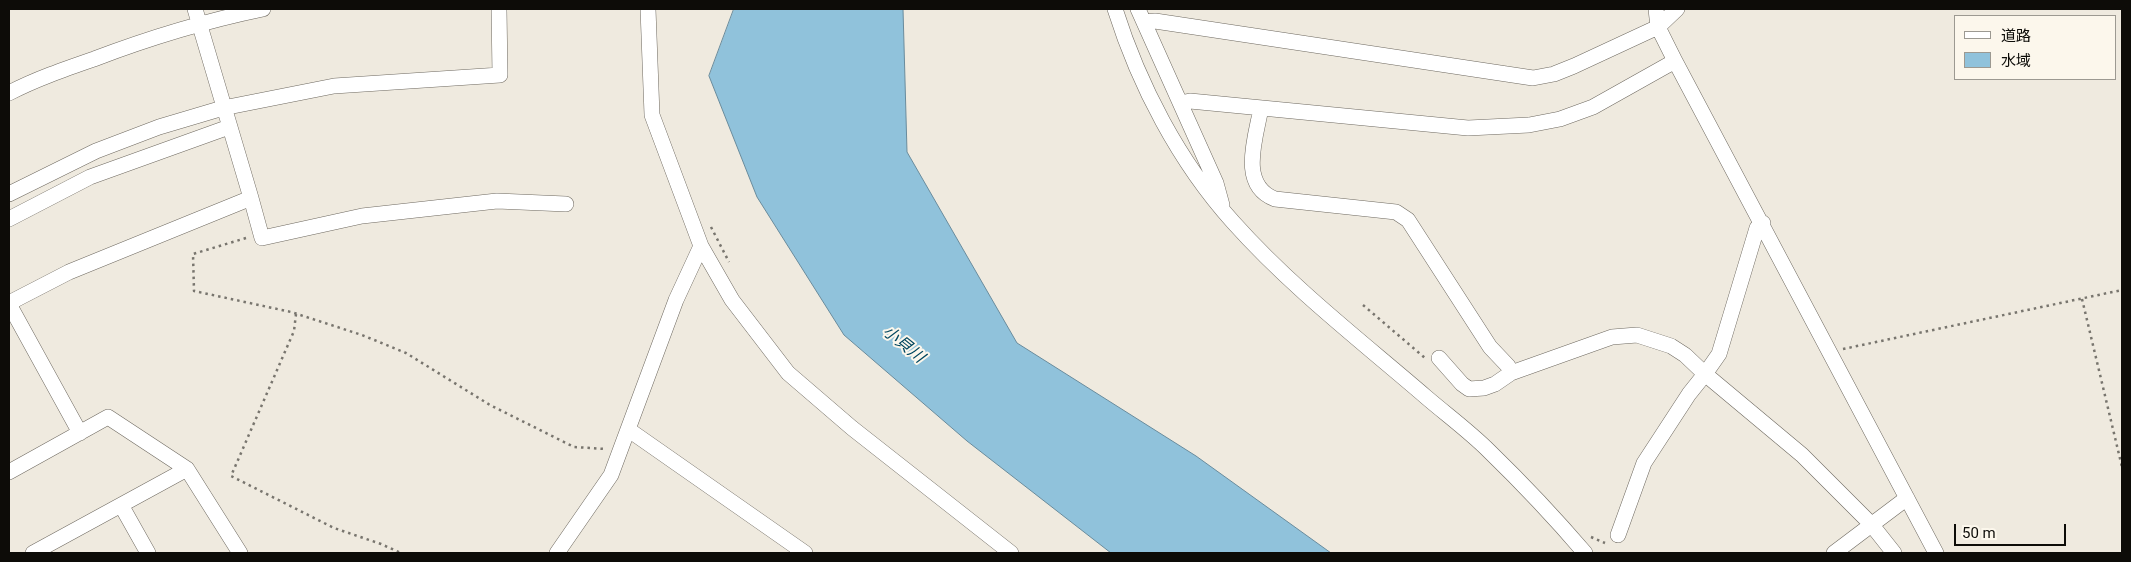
<!DOCTYPE html>
<meta charset="utf-8">
<style>
body{margin:0}
#map{position:relative;width:2131px;height:562px;overflow:hidden;background:#efeadf;font-family:Roboto,"Noto Sans JP",sans-serif}
canvas{display:block}
.frame{position:absolute;inset:0;border:10px solid #0d0c08;pointer-events:none}
.legend{position:absolute;left:1954px;top:15px;width:162px;height:65px;box-sizing:border-box;background:#fcf7ec;border:1px solid #9c9991;margin:0;padding:6px 9px;list-style:none;font-size:15px;color:#0d0c08}
.legend li{display:flex;align-items:center;gap:10px;height:25px}
.legend b{width:25px;border:1px solid #9c9991}
.scale{position:absolute;left:1954px;top:524px;width:112px;height:22px;box-sizing:border-box;border:2px solid #0d0c08;border-top:0;padding-left:6px;font-size:15px;line-height:18px;white-space:nowrap;color:#0d0c08;-webkit-text-stroke:4px #fcf7ec;paint-order:stroke}
</style>
<div id="map">
<canvas width="2131" height="562"></canvas>
<div class="frame"></div>
<ul class="legend">
<li><b style="height:6px;background:#fff"></b>道路</li>
<li><b style="height:14px;background:#90c2db"></b>水域</li>
</ul>
<div class="scale">50 m</div>
</div>
<script>
const ctx = document.querySelector('canvas').getContext('2d');
ctx.lineJoin = 'round';
function fill(path, color) { ctx.fillStyle = color; ctx.fill(path, 'evenodd'); }
function strokePath(path, color, width, dash) { ctx.strokeStyle = color; ctx.lineWidth = width; ctx.lineCap = dash ? 'butt' : 'round'; ctx.setLineDash(dash || []); ctx.stroke(path); }
function drawText(font, color, halo, rows, align = 'center') {
  ctx.font = font + ' Roboto,"Noto Sans JP",sans-serif'; ctx.lineWidth = 4; ctx.setLineDash([]); ctx.textBaseline = 'middle'; ctx.strokeStyle = halo; ctx.fillStyle = color; for (const [text, x, y, turn = 0] of rows) {
    ctx.save(); ctx.translate(x, y); ctx.rotate((+turn || 0) * Math.PI / 180); ctx.textAlign = isNaN(turn) ? turn : align; if (halo) ctx.strokeText(text, 0, 0); ctx.fillText(text, 0, 0); ctx.restore();
  }
}
const water = new Path2D(`
 M734,9h169l4,143 110,191 179,113 135,97h-220l-144,-112 -123,-106 -87,-138 -48,-121z`);
const path = new Path2D(`
 M711,227l18,35
 M246,238l-53,16 1,37 97,21 71,23 44,18 84,52 84,42 31,2
 M2082,299l40,168
 M1363,305l62,53
 M296,314l-2,17 -63,145 103,52 47,16 20,9
 M1843,349l279,-59
 M1591,537l14,6`);
const minor = new Path2D(`
 M648,9l4,106 49,131 31,54 56,73 64,55 159,125
 M1115,9c24,76 64,153 118,213 58,65 128,119 193,175 21,18 44,35 63,54 34,33 66,67 96,102
 M1138,9l78,174 6,22
 M1656,9l2,18 17,34 261,492
 M1145,22l10,-1 378,57 21,-4 20,-8 84,-39 19,-18
 M9,93c27,-14 56,-24 85,-34 55,-21 111,-38 169,-50
 M1181,103l9,-2 278,27 61,-3 31,-6 33,-12 82,-46
 M1261,108c-5,29 -23,77 14,91l121,13 12,8 82,127 18,19 3,7
 M9,194l87,-43 63,-24 64,-19 111,-22 166,-11 -1,-66
 M251,198l11,40 100,-22 135,-15 69,3
 M9,219l81,-42 139,-50
 M9,303l60,-31 182,-74 -56,-189
 M9,304l71,129
 M1439,358l23,26 7,5 15,-1 11,-4 16,-11 101,-36 25,-2 34,11 14,9 20,19 97,81 69,69 23,29
 M629,430l176,123
 M9,472l99,-55 79,52 53,84
 M121,505l27,48
 M1618,535l26,-72 45,-69 16,-20 14,-20 38,-126 6,-5
 M33,553l154,-84
 M557,553l54,-78 65,-175 25,-54
 M1834,553l73,-55`);
const waterNames = [
 ["小貝川",903,345,39]
];
fill(water, '#90c2db');
strokePath(water, '#698b9c', 1);
strokePath(minor, '#6e6960', 16);
strokePath(path, '#78756e', 2.5, [2.5, 4]);
strokePath(minor, '#fff', 15);
drawText('italic 16px', '#00465f', '#fcf7ec', waterNames);
</script>
